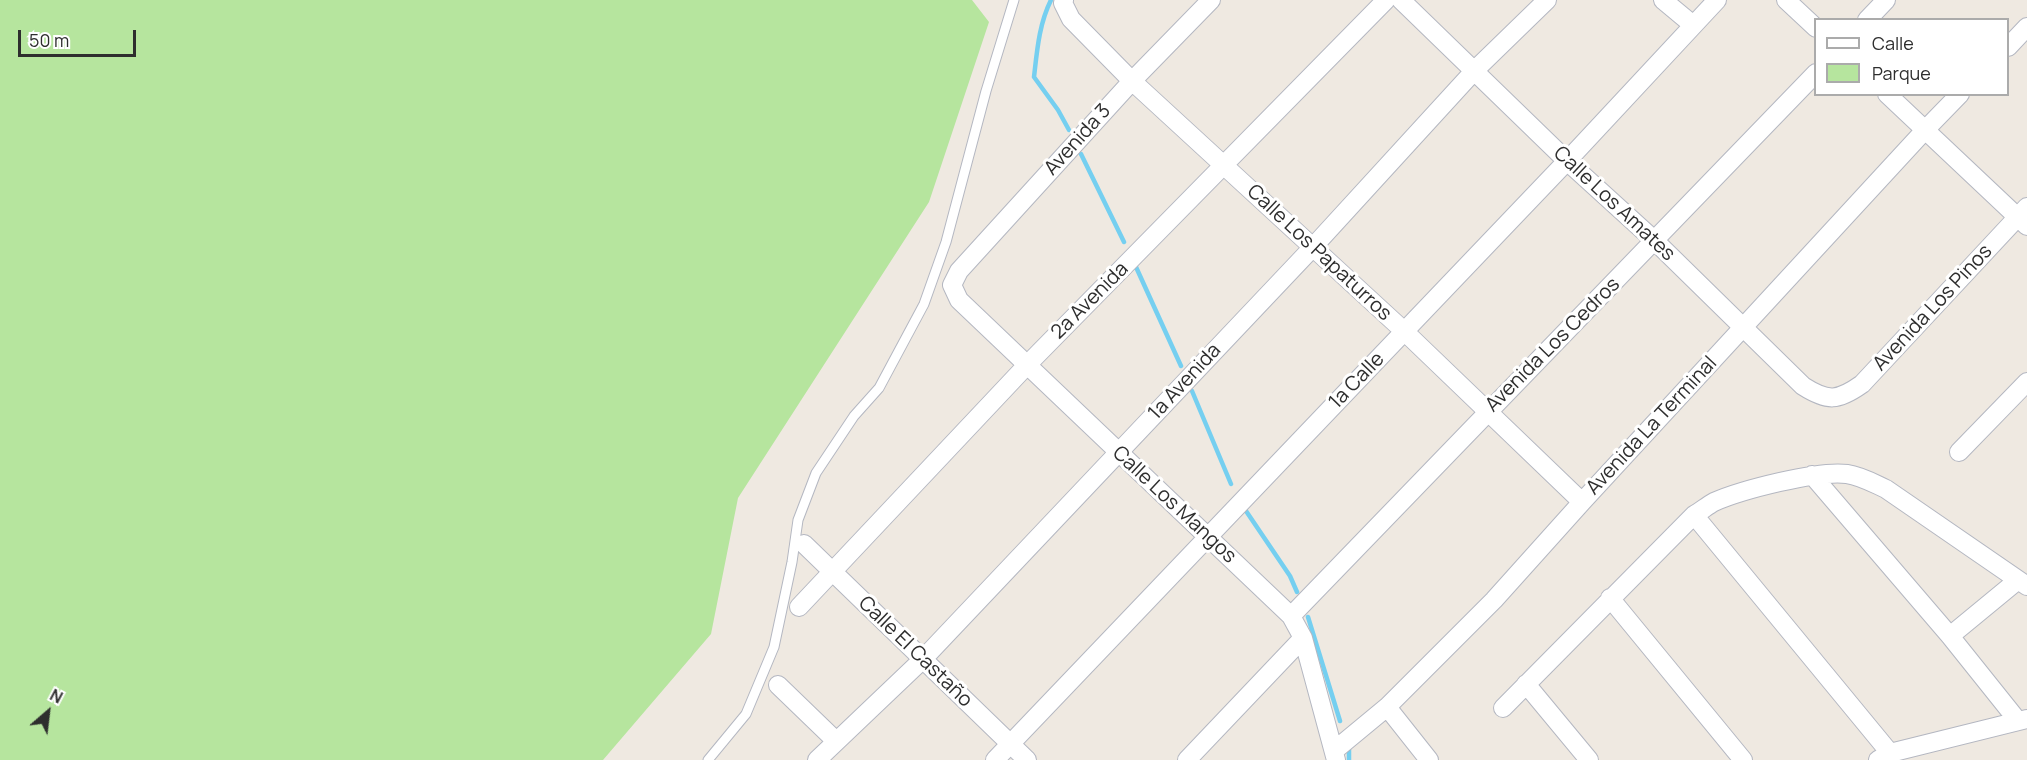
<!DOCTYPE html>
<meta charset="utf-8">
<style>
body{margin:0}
#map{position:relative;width:2027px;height:760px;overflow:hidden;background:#efe9e1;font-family:Manrope,sans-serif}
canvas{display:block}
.legend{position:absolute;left:1814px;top:18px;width:195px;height:78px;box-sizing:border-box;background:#fff;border:2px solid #ababab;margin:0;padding:8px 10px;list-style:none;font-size:18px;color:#2e2e2e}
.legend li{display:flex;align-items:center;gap:12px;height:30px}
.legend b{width:30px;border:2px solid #ababab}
.north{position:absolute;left:18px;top:682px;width:60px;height:60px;-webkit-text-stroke:4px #fff;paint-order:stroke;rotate:28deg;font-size:16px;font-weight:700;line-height:24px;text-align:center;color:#2e2e2e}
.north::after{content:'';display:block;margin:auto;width:21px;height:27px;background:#2e2e2e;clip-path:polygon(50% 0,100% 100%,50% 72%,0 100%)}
.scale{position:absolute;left:18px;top:30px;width:118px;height:27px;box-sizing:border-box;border:3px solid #2e2e2e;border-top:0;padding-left:8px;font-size:18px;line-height:21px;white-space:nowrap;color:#2e2e2e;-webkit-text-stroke:4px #fff;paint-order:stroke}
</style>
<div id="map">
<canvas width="2027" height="760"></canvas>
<ul class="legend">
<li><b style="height:8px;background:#fff"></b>Calle</li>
<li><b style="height:16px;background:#b6e59e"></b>Parque</li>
</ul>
<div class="north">N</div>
<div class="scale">50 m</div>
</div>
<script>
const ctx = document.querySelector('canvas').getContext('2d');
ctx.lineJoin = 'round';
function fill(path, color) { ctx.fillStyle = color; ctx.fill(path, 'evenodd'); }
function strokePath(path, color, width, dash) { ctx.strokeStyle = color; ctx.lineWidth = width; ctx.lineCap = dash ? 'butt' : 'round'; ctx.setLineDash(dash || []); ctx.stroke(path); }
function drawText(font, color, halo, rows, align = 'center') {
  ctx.font = font + ' Manrope,sans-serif'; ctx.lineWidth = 6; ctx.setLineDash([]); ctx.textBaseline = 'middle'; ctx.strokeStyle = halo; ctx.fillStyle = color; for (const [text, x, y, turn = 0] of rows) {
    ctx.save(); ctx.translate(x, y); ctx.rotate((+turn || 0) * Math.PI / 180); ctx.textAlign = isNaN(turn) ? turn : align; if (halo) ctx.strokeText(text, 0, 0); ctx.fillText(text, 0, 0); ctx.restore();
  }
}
const green = new Path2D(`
 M0,0h972l17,22 -60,180 -191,296 -27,136 -108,126h-603z`);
const stream = new Path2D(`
 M1051,0c-12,24 -14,51 -17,77l24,33 11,20
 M1081,154l43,88
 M1136,267l45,99
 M1192,391l39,93
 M1244,508l46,68 7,16
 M1308,617l32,104
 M1349,760v-14`);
const lane = new Path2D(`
 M708,760l38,-46 28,-67 18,-85 6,-42 18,-47 38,-57 25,-28 45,-84 22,-62 40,-151 28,-91`);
const street = new Path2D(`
 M1064,0l-1,3 8,16 61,62 272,250 178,171
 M1211,0l-79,81 -173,190 -7,14 7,15 332,316 12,22 33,122
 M1401,0l166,161 88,80 148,145c25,16 35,15 59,-2l165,-177
 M1663,0l30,25
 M1786,0l30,28
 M1867,20l19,-20
 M2008,47l19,-20
 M1887,94l140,132
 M1959,452l68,-70
 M1812,475l138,161 68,85
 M1694,515l196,238
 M804,544l223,216
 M1610,598l133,162
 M799,607l228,-242 359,-365
 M1291,616c174,-182 351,-361 525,-543
 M1950,636l68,-56
 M1526,684l63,76
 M778,685l58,56
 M1387,707l42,53
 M1503,708l191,-193c7,-4 13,-9 20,-13 27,-12 104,-32 133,-28 14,2 26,9 39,15l141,97
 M1335,750l52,-43 107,-107 88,-98 343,-372 35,-36
 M817,760l105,-100 391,-413 162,-177 72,-70
 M995,760l572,-599 150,-161
 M1187,760l116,-122
 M1878,760l12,-7 137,-34`);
const streetNames = [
 ["Avenida 3",1078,140,-48],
 ["Calle Los Amates",1614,204,43],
 ["Calle Los Papaturros",1319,253,43],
 ["2a Avenida",1090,301,-45],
 ["Avenida Los Pinos",1933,308,-47],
 ["Avenida Los Cedros",1553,345,-45],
 ["1a Calle",1357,381,-46],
 ["1a Avenida",1185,382,-47],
 ["Avenida La Terminal",1652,426,-47],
 ["Calle Los Mangos",1174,505,43],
 ["Calle El Castaño",915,652,44]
];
fill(green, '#b6e59e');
strokePath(stream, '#75cff0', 4.5);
strokePath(lane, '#b4b7c1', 11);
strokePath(street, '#b4b7c1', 20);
strokePath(lane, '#fff', 9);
strokePath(street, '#fff', 18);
drawText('20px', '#2e2e2e', '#fff', streetNames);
</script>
